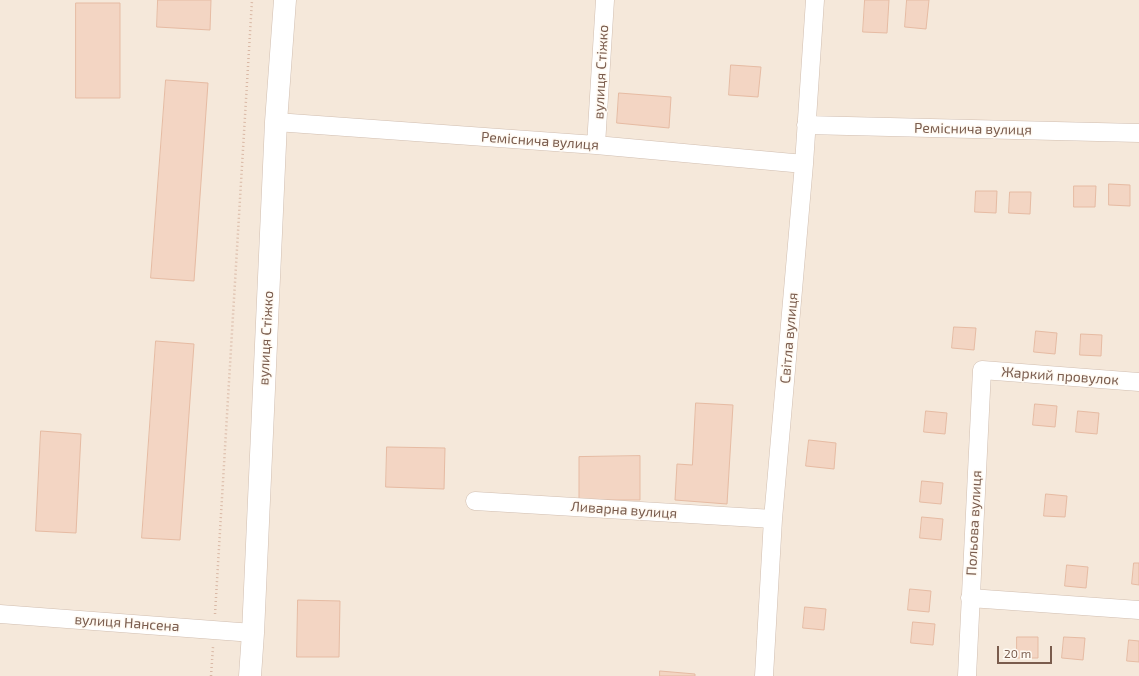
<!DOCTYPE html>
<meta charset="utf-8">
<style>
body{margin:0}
#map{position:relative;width:1139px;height:676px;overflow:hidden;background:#fdf6ec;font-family:"Exo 2",sans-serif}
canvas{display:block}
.scale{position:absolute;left:997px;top:646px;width:55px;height:18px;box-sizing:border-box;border:2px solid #7a5c4d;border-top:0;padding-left:5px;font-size:12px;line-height:14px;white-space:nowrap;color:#7a5c4d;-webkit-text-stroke:3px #fffaf3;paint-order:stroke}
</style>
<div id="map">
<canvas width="1139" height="676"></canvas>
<div class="scale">20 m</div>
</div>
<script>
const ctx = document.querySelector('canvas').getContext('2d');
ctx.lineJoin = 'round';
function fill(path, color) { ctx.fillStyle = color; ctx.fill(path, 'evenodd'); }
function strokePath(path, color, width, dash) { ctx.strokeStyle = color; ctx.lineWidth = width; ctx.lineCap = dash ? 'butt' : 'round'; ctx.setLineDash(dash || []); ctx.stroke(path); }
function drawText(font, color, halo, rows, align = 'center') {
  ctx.font = font + ' "Exo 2",sans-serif'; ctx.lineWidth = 3; ctx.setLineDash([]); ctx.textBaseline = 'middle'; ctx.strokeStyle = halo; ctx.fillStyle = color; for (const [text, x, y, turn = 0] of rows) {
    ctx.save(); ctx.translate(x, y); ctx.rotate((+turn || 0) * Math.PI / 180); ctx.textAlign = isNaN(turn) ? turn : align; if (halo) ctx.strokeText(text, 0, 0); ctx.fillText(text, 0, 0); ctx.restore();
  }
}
const residential = new Path2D(`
 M0,0h1139v676h-1139z`);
const building = new Path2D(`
 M158,0h53l-1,30 -53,-3z
 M865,0h24l-2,33 -24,-1z
 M907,0h22l-3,29 -21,-2z
 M76,3h44v95h-44z
 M731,65l30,2 -3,30 -29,-2z
 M166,80l42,3 -14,198 -43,-3z
 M619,93l52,4 -2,31 -52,-5z
 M1109,184l21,1v21l-21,-1z
 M1074,186h22l-1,21h-21z
 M976,191h21l-1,22 -21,-1z
 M1010,192h21l-1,22 -21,-1z
 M954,327l22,1 -2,22 -22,-2z
 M1036,331l21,2 -2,21 -21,-2z
 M1081,334l21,1 -1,21 -21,-1z
 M156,341l38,3 -14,196 -38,-2z
 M696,403l37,2 -6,99 -52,-4 2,-36 15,1z
 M1035,404l22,2 -2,21 -22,-2z
 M926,411l21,2 -2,21 -21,-2z
 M1078,411l21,2 -2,21 -21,-2z
 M41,431l40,3 -5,99 -40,-2z
 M809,440l27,3 -2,26 -28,-3z
 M387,447l58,1 -1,41 -58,-2z
 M640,456v44h-61v-43z
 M922,481l21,2 -2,21 -21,-2z
 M1046,494l21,2 -2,21 -21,-1z
 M922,517l21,2 -2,21 -21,-2z
 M1134,563h5v22l-7,-1z
 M1067,565l21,2 -2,21 -21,-2z
 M910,589l21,2 -2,21 -21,-2z
 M298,600l42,1 -1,56h-42z
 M805,607l21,2 -2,21 -21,-2z
 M913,622l22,2 -2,21 -22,-2z
 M1017,637h21v21h-21z
 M1064,637l21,1 -2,22 -21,-2z
 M1129,640l10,1v21l-12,-1z
 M660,671l35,3v2h-35z`);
const path = new Path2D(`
 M215,614l37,-614
 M211,676l2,-29`);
const minor = new Path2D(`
 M276,122l320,23 208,19
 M806,125l333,8
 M596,145l9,-145
 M475,501l298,18
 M970,598l169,12
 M0,614l253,19
 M764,676l9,-157 31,-355 11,-164
 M967,676l15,-306 157,12`);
const tertiary = new Path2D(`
 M250,676l3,-43 23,-511 9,-122`);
const streetNames = [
 ["вулиця Стіжко",601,72,-87],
 ["Реміснича вулиця",973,129,1],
 ["Реміснича вулиця",540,141,4],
 ["вулиця Стіжко",266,338,-87],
 ["Світла вулиця",789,338,-85],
 ["Жаркий провулок",1060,376,4],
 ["Ливарна вулиця",624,510,4],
 ["Польова вулиця",974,523,-87],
 ["вулиця Нансена",127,623,4]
];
fill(residential, '#f5e8da');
fill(building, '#f3d5c3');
strokePath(building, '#e6bba3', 1);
strokePath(minor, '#d1beb0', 19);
strokePath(tertiary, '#d1beb0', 23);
strokePath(path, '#d9b8a5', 2.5, [1, 3]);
strokePath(minor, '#fff', 18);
strokePath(tertiary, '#fff', 22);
drawText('14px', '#7a5c4d', '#fffaf3', streetNames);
</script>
